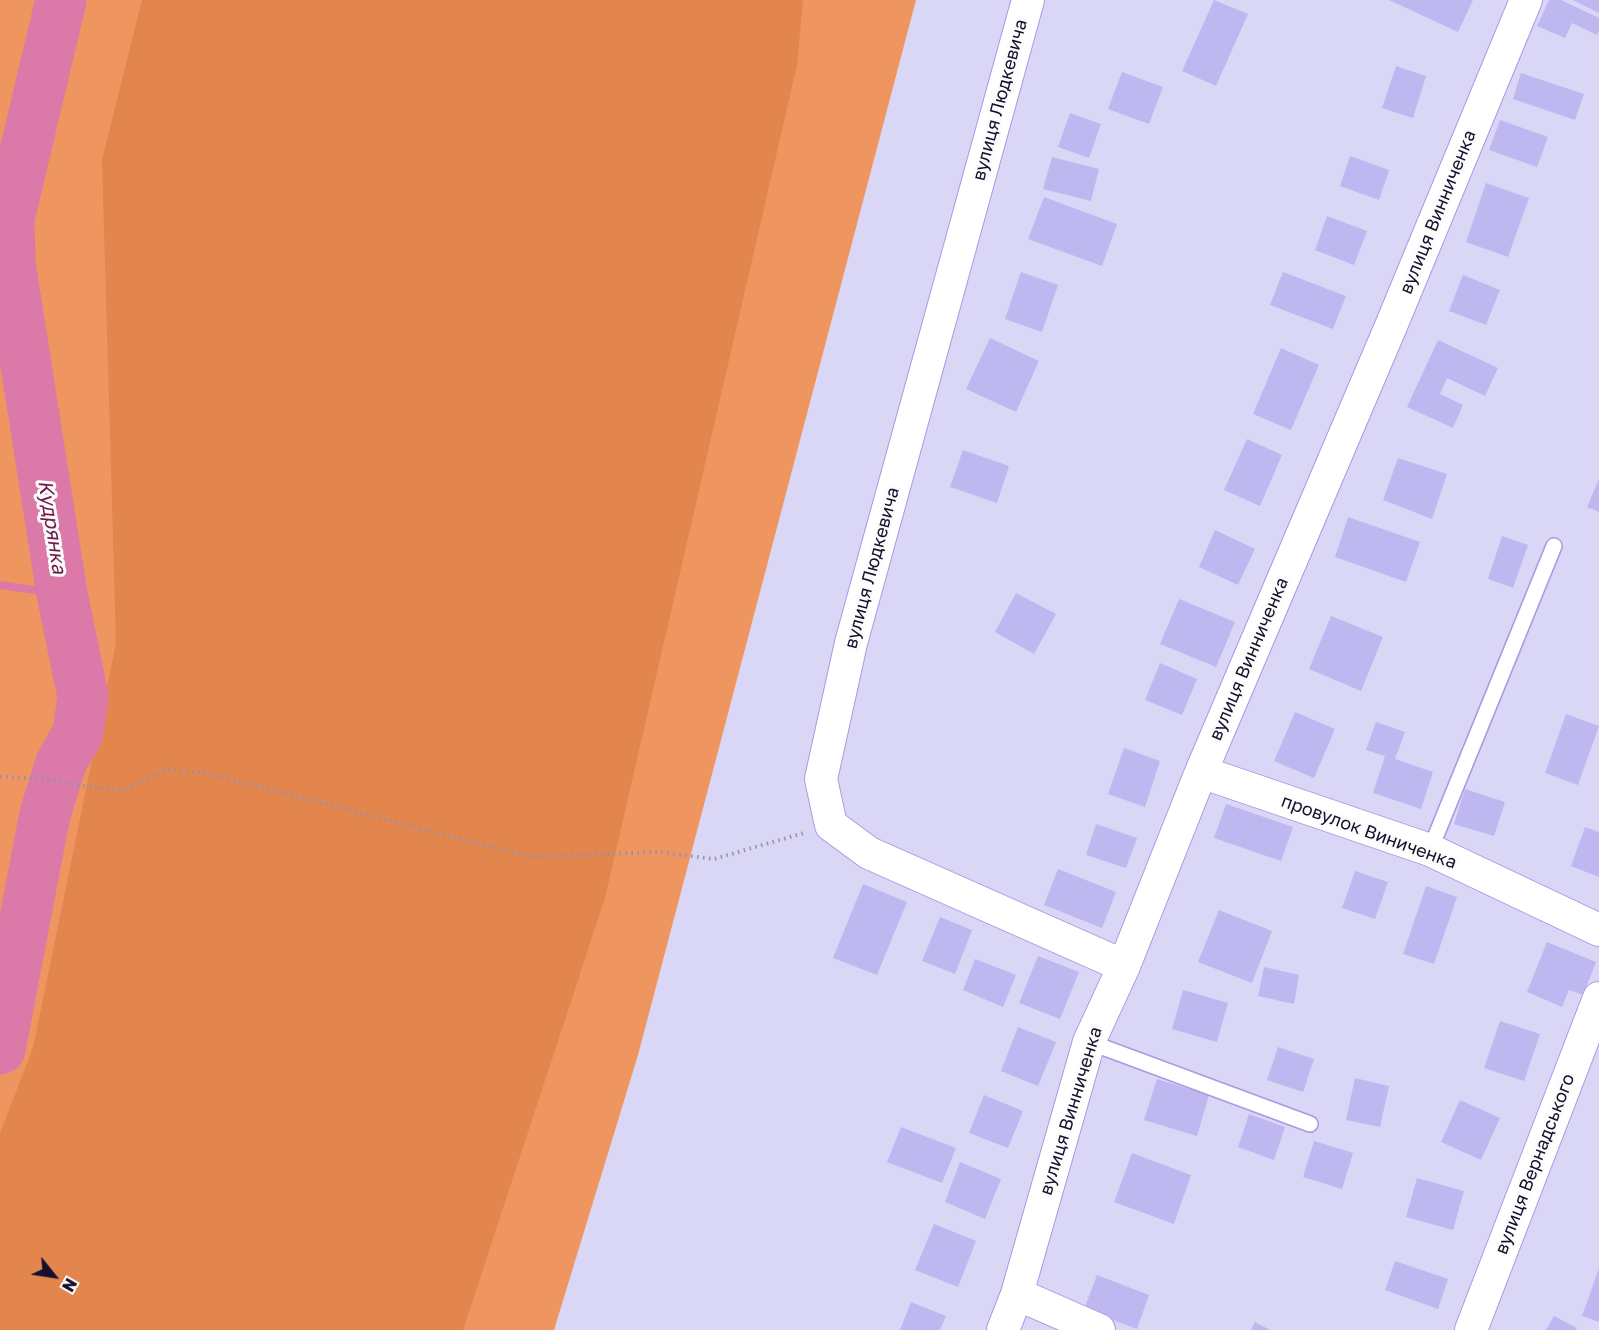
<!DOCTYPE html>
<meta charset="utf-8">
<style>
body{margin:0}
#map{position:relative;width:1599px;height:1330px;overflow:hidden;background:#dad7f6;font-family:"Golos Text",sans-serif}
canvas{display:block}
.north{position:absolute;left:24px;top:1246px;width:60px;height:60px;-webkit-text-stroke:4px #fcfcfc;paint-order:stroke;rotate:120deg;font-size:16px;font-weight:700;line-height:24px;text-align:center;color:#16102c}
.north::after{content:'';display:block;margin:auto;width:21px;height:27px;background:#16102c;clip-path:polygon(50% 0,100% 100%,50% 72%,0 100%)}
</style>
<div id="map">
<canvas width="1599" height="1330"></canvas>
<div class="north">N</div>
</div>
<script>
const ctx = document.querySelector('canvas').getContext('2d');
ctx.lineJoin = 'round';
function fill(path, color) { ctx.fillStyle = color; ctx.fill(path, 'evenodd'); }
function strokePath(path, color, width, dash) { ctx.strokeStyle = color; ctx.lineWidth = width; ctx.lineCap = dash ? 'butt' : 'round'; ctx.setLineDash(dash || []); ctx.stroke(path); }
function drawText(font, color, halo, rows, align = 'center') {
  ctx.font = font + ' "Golos Text",sans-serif'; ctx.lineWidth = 6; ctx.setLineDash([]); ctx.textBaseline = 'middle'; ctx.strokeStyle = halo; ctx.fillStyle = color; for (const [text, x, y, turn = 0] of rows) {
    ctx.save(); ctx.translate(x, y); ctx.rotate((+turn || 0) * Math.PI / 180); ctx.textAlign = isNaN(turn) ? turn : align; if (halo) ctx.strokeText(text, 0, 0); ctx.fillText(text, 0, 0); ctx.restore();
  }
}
const green = new Path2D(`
 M0,0h916l-278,1055 -84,275h-554z`);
const forest = new Path2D(`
 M142,0h661l-6,65 -192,833 -142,432h-463v-197l33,-85 83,-405 -14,-483z`);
const stream = new Path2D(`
 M0,585l62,9`);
const river = new Path2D(`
 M0,1049l45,-235 16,-51 17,-30 5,-37 -21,-102 -52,-331 -1,-44 52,-219`);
const building = new Path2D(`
 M1214,0l34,14 -32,72 -34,-15z
 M1389,0h84l-15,32z
 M1549,0h12l38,18v13l-2,4 -25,-12 -7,15 -28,-12z
 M1573,0h26v13z
 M1396,66l30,10 -13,42 -31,-10z
 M1122,72l41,15 -14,37 -41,-15z
 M1521,73l63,21 -9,26 -62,-21z
 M1070,113l31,11 -12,34 -31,-11z
 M1500,120l48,17 -11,30 -48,-17z
 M1350,156l39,14 -10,30 -39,-14z
 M1052,157l47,12 -8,32 -48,-12z
 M1486,183l43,15 -21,59 -42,-15z
 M1044,197l73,27 -15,42 -74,-27z
 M1327,216l40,15 -13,34 -39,-15z
 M1021,272l37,13 -16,47 -37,-13z
 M1283,272l63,24 -13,33 -63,-24z
 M1463,275l37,15 -14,35 -37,-14z
 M990,338l49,23 -23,51 -50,-23z
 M1438,340l60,28 -13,28 -38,-18 -7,16 23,11 -10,23 -46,-21z
 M1281,348l38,17 -28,65 -38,-16z
 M1247,439l35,16 -22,51 -36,-16z
 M963,450l46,16 -12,37 -47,-16z
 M1398,458l49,16 -15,45 -49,-19z
 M1599,479v33l-12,-5z
 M1348,517l72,25 -14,40 -71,-25z
 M1215,530l40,19 -17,36 -39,-18z
 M1502,536l26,9 -15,43 -25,-9z
 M1016,593l40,21 -22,40 -39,-22z
 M1179,599l56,23 -19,45 -56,-23z
 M1331,616l52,21 -22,54 -52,-22z
 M1160,663l37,16 -15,36 -37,-15z
 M1295,712l40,17 -21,49 -40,-17z
 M1566,714l33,12 -21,59 -33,-12z
 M1376,722l29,10 -10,27 38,13 -12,37 -48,-16 12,-37 -19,-6z
 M1124,748l36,13 -15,46 -37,-13z
 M1465,789l40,13 -11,34 -40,-12z
 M1226,804l67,23 -12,34 -67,-23z
 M1096,824l41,14 -11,30 -40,-13z
 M1585,827l14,5v45l-28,-11z
 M1058,869l58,23 -14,36 -58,-23z
 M1355,871l33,11 -13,37 -33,-11z
 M863,884l44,18 -30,73 -44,-17z
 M1426,886l31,11 -23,67 -31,-10z
 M1219,910l53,21 -20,52 -54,-21z
 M940,917l32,13 -17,44 -33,-13z
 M1547,942l49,20 -13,33 -14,-5 -7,17 -35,-15z
 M1038,956l41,16 -19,47 -41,-16z
 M975,959l41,16 -13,32 -40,-17z
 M1264,967l35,8 -5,29 -36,-8z
 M1183,990l45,13 -11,39 -45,-13z
 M1500,1021l40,13 -16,47 -40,-13z
 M1018,1027l38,15 -18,44 -37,-15z
 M1278,1047l36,12 -11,33 -36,-12z
 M1355,1078l34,8 -9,41 -34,-7z
 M1157,1079l52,16 -12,41 -53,-16z
 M984,1095l39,16 -15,37 -39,-15z
 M1460,1100l40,18 -19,42 -40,-18z
 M1249,1114l36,13 -11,33 -36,-13z
 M901,1127l55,21 -14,35 -55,-21z
 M1314,1141l39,12 -11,36 -39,-12z
 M1132,1153l59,22 -17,49 -60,-22z
 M960,1162l41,17 -16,40 -40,-17z
 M1417,1178l47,13 -11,39 -47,-13z
 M934,1224l42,17 -18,46 -43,-17z
 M1395,1261l53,18 -10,30 -53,-19z
 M1599,1268v54l-17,-6z
 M1097,1275l52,20 -12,34 -53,-20z
 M911,1302l35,14 -6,14h-40z
 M1554,1316l23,12 -1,2h-30z
 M1255,1322l15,8h-19z`);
const path = new Path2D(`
 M0,777l38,1 51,9 35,3 44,-21 42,5 321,83 127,-5 56,7 90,-26`);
const service = new Path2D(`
 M1430,850l124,-304
 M1089,1042l221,82`);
const minor = new Path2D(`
 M1028,0l-177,643 -30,136 10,46 38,28 255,113
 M1201,772l229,78 169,80
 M1017,1294l82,36
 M1003,1330l14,-36 72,-252 35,-76 77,-194 190,-446 135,-326
 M1471,1330l128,-332`);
const streetNames = [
 ["вулиця Людкевича",1000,100,-75],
 ["вулиця Винниченка",1438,212,-68],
 ["вулиця Людкевича",872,568,-75],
 ["вулиця Винниченка",1249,659,-67],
 ["провулок Виниченка",1369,832,20],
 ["вулиця Винниченка",1071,1111,-73],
 ["вулиця Вернадського",1535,1164,-69]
];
const waterNames = [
 ["Кудрянка",52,527,81]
];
fill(green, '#ef955f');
fill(forest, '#e2864e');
strokePath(stream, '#db79a9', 8);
strokePath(river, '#db79a9', 51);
fill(building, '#beb7f0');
strokePath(service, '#a59ae4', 18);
strokePath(minor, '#a59ae4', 34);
strokePath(path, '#9490ae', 4, [1.5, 4.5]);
strokePath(service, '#fff', 15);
strokePath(minor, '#fff', 32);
drawText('18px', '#16102c', '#fcfcfc', streetNames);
drawText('italic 20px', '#70184a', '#fcfcfc', waterNames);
</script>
